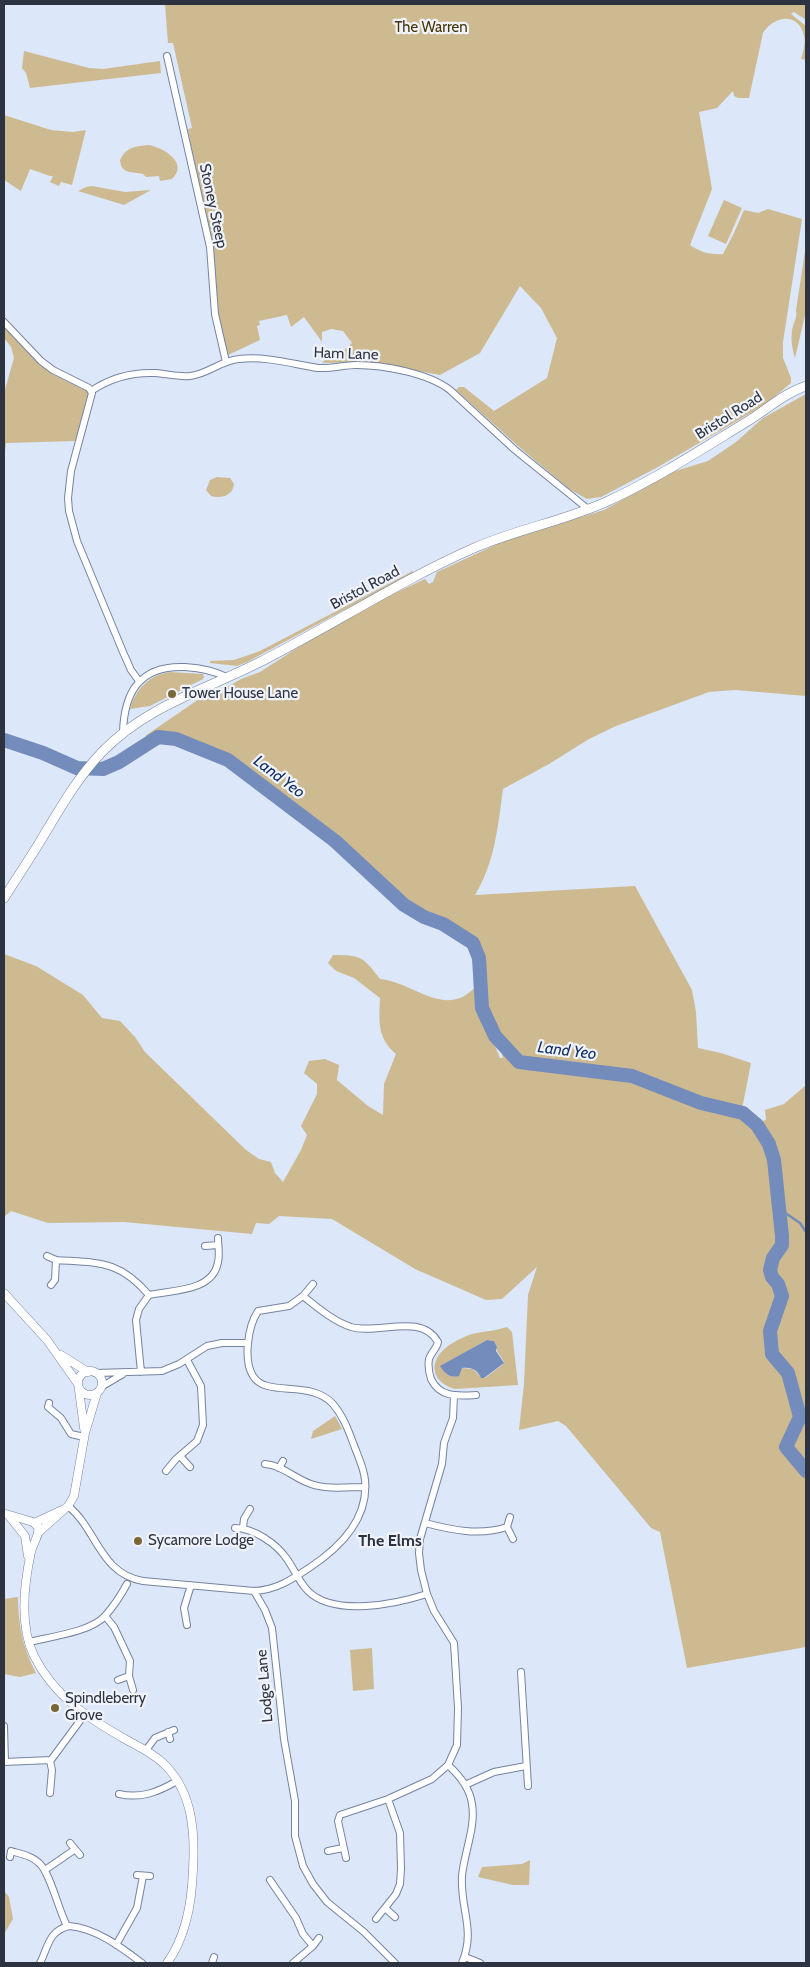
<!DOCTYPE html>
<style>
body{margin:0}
#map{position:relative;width:810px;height:1967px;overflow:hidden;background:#dce7fa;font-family:Cabin,sans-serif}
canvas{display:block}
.frame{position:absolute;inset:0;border:5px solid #2d3340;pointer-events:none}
</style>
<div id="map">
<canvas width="810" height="1967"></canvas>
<div class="frame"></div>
</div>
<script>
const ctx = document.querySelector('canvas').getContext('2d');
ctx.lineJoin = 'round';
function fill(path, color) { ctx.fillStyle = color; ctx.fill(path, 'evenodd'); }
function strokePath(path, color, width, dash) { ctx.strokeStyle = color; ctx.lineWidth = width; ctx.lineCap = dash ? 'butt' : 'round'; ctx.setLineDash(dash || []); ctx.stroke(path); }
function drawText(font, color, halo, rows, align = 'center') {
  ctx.font = font + ' Cabin,sans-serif'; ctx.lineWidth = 4.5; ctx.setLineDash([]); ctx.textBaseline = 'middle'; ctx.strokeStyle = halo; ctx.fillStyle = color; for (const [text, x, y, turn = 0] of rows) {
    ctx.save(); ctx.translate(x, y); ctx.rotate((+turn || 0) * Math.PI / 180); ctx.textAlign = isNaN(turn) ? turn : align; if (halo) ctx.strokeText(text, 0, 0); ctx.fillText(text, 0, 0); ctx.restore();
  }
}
const green = new Path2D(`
 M165,4h641v16l-12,-8 -3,2 15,12v34l-5,-1c2,-7 5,-16 3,-23 -5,-24 -30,-21 -41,-3l-14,65h-11l-4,-2 -1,-5 -16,17 -18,4 13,77 -22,56c10,7 20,10 33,9l11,-21 10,-23 14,3 10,-4 34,10 -19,123v16l8,20v5l-25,21 -108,63 -57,30 -14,2 -18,-10 -51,-43 -62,-56 3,-3h5l30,24 53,-33 10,-40 -16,-30 -21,-22 -40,67 -40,22 -71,-13 -47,1 6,-6 12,-3 12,-11 -9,-12 -12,-2 -9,3v10l-18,-25 -13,10 -4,-12 -28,6 1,4 -3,1 3,14 -32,15 -8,-26 -4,-27 -3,-57 -15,-58 -10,-58 4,-1 -19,-85h-5z
 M24,51l65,17 14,1 57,-8 1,12 -131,15 -4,-15 -4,-5z
 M4,115l47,15 22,2 13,-2 -14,55 -11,-3 -2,4 -9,-4 3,-6h-3l-20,-7 -9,22 -17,-11z
 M149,145c15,3 40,18 23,34l-12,2 -1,-5 -13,1 -3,-3c-10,-3 -22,1 -23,-14 6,-13 16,-14 29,-15z
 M92,186l33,6 26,-2 -27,15 -46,-14 8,-4z
 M724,200l18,8 -16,36 -18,-8z
 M806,245v66l-11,47c-3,-10 -5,-22 -2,-32 2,-7 4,-8 3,-16z
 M4,327l38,39 12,9 35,17 -13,49 -70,2 -1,8 -1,-1v-57l10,-35 -3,-11 -7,-9z
 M806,394v302l-71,-6 -26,2 -93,34 -27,13 -40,25 -46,25c-5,37 -8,73 -28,106l160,-9 57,104 4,22 2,36 23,5 30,10 -9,46 6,3 11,10 7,-2 -1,-10 19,-6 22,-19v562l-119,21 -27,-136 -9,-4 -85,-102 -8,-5 -39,9 5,-46 4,-89 9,-28 -35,32 -16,1 -71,-31 -83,-50 -53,-3 -10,8 -13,-1 -4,11 -128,-12 -76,1 -37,-12 -7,6v-263l32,12 47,29 19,23 18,3 15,16 10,15 101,98 13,9 12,3 4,11 8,9 18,-32 6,-15 -6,-9 16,-32v-10l-13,-11 5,-12 16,-2 14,6 -2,15 31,26 15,9 1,-31 12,-30c-19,-16 -17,-33 -16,-56l-26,-20 -18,-7 -8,-8 5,-8c29,0 30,2 47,24 34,3 67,42 97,6l2,23 21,50h3c-5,-24 -20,-47 -23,-72 -2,-14 4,-28 -4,-41 -13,-18 -50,-26 -68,-40 -26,-19 -46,-44 -70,-65 -13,-11 -27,-23 -42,-32 -7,-4 -14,-6 -20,-10 -15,-10 -27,-24 -41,-34 -24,-15 -62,-27 -90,-28l57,-39 25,-10 14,-8 19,-7 59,-38 63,-35 43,-20 4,5 4,-2 4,-10 69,-32 98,-30 68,-38 36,-11 28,-19 27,-24z
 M217,477l13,1 4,6c-1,11 -12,15 -23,12l-5,-6 4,-10z
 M412,570l1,3 -166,89 -10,4 -27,-3v-2l24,-1 26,-9 151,-79z
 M170,672l33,2 1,3 -1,2 -53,27 -20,3c6,-20 19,-34 40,-37z
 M507,1327l5,5 6,53 -63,4c-8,-2 -18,-8 -20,-17 -4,-20 22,-33 37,-38 12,-3 24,-3 35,-7zM487,1340l7,1 3,6v4l7,11 -2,3 -17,13h-3l-9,-9 -11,-1 -6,9c-6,0 -13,-5 -15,-11z
 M335,1416l7,13 -31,10 2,-8z
 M18,1597c0,27 5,52 18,76l-16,4 -16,-3v-75z
 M372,1648l2,41 -21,2 -3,-41z
 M530,1860l-1,25h-16l-35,-8 4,-10 40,-3z
 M4,1891l5,6 4,22 -9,15z`);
const water = new Path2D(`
 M4,738l40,13 -3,5 -37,-13z
 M487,1340l7,1 3,6 -1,4 8,12 -20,15h-3c-4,-9 -10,-11 -19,-10l-3,8c-8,3 -15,-3 -19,-10z`);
const stream = new Path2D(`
 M778,1208l22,15 6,9`);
const river = new Path2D(`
 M4,740l39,13 34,15 26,1 16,-7 39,-25 18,2 52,21 107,81 69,64 20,12 19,7 30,19 6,15 3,50 13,28 24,26 113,14 69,27 42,10 14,12 12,19 5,16 8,76v9l-9,13 -3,12 2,7 6,7 4,12 -12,35 2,23 16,19 12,44 -14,30 20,24`);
const minor = new Path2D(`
 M167,56l43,191 5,67 11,48
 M4,322l37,39 12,9 36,18 3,5 -21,78 -3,27 1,13 8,30 46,111 8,18 8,11
 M91,391c19,-13 41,-19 65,-18 11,1 22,4 34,3 18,-2 32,-16 49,-17 28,-3 53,5 79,9 13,1 26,-3 38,-3 28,0 72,8 94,25l65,60 73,59
 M123,733c1,-41 17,-68 62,-66 14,1 28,3 41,10
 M205,1246l13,-1
 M47,1256l9,4 -1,20 -4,5
 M56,1260c43,3 63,0 93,35
 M303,1296c14,11 30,25 48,31 27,8 70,-15 87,15 -1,6 -7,11 -9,17 -1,6 0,14 2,20 9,19 27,17 45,16
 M141,1372l-5,-52 3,-11 10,-14c23,-5 64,-3 69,-33 2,-8 0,-16 0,-24
 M95,1373l67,-2 17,-7 28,-18 15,-3h25
 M101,1387l22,-13
 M49,1403l-1,4 13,11 10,16 13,3
 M180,1456l10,11
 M265,1464c17,1 30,15 46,20 17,6 37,3 54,3
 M279,1468l4,-7
 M166,1471l10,-12 21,-18 6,-16 -2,-39 -14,-26
 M68,1506c29,23 32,68 75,75l111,10c22,-1 37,-11 55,-23 29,-19 60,-48 56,-88 -1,-11 -6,-22 -10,-32 -6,-16 -11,-31 -22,-44 -22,-25 -67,-6 -80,-28 -10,-16 -5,-50 5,-65l31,-5 14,-10 10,-12
 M425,1523c27,7 54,13 82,4l3,-10
 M507,1527l6,12
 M235,1528c18,0 41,15 52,31 7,10 12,23 21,32 26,26 88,13 119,3
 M243,1528l1,-9 6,-10
 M254,1591l11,19 7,18 12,111 11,62v35l8,30 10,18 14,18 37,30 31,31
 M105,1616l9,11 16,34 -1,15 4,14
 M187,1625l-3,-17 7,-23
 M29,1642c20,-5 62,-10 76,-26 8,-9 16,-21 22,-32
 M521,1672l7,114
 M118,1680l11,-4
 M4,1726l1,36
 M168,1732l2,7
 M146,1750l9,-12 19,-8
 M50,1761l2,9 -2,23
 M4,1762l47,-2 34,-46
 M448,1765c11,10 22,23 24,39 4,23 -8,49 -10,72 -2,34 14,53 0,87
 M465,1785l29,-13 32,-6
 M119,1794c22,5 39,-2 58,-13
 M70,1843l10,12
 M328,1851l15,-3
 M10,1857l1,-6c10,3 22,5 29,13 10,9 19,47 27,62
 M346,1858l-8,-37 2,-6 48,-16 44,-20 16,-14 9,-20 1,-37 -4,-65 -20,-32 -7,-17 -6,-24 -2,-17 1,-14 22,-75 2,-21 9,-25 1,-22
 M45,1870l29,-20
 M137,1875l13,1
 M270,1880l26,38 7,16 10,12 -20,17
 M385,1908l10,9
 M376,1919l20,-25 4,-10 1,-15 -1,-36 -12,-34
 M116,1945l21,-37 6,-32
 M313,1946l6,-8
 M465,1957l15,6
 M40,1963c8,-15 8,-32 29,-37 27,2 53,22 73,37
 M212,1963l2,-6`);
const tertiary = new Path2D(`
 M4,1293l43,47 31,44
 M61,1355l27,17
 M78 1383a12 12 0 1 1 24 0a12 12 0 1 1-24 0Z
 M79,1390l5,38
 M6,1514l27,8 5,5c2,8 -5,16 -7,25 -7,32 -12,73 3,104 20,40 54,62 91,83 14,8 30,15 41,27 27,28 29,67 27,103 -1,32 -7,68 -26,94
 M9,1516l16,20 3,20
 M34,1523l30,-14
 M39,1532l29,-26 6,-10 11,-63 12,-40`);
const secondary = new Path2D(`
 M4,898c12,-19 25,-38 37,-58 18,-30 36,-62 61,-88 43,-45 102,-62 156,-89 73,-37 141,-82 216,-115 43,-19 91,-27 134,-47 48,-22 94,-52 140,-80 19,-12 37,-28 58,-35`);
const markers = [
 [172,694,5,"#7b6635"],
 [138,1541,5,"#7b6635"],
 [55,1708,5,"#7b6635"]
];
const parkNames = [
 ["The Warren",431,28]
];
const streetNames = [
 ["Stoney Steep",213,206,78],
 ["Ham Lane",346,354,2],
 ["Bristol Road",729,416,-32],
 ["Bristol Road",365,588,-28],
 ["Lodge Lane",265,1686,-95]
];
const poiNames = [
 ["Tower House Lane",182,694],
 ["Sycamore Lodge",148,1541],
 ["Spindleberry",65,1699],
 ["Grove",65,1716]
];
const waterNames = [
 ["Land Yeo",279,777,37],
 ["Land Yeo",567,1051,7]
];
const neighbourhoodNames = [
 ["The Elms",390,1541]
];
fill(green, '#cdba91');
fill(water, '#738cbb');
strokePath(stream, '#738cbb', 2.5);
strokePath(river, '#738cbb', 14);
strokePath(minor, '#7484a1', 8);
strokePath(tertiary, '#7484a1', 9);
strokePath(secondary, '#7484a1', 10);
strokePath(minor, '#fff', 6);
strokePath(tertiary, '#fff', 8);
strokePath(secondary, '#fff', 9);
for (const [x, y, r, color] of markers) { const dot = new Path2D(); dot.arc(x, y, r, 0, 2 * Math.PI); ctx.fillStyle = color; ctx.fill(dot); strokePath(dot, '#f0f4fa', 2); }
drawText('15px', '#443305', '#f0f4fa', parkNames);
drawText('15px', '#2d3340', '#f0f4fa', streetNames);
drawText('15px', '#2d3340', '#f0f4fa', poiNames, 'left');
drawText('italic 16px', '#122f68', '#f0f4fa', waterNames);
drawText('bold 16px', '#2d3340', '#f0f4fa', neighbourhoodNames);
</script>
